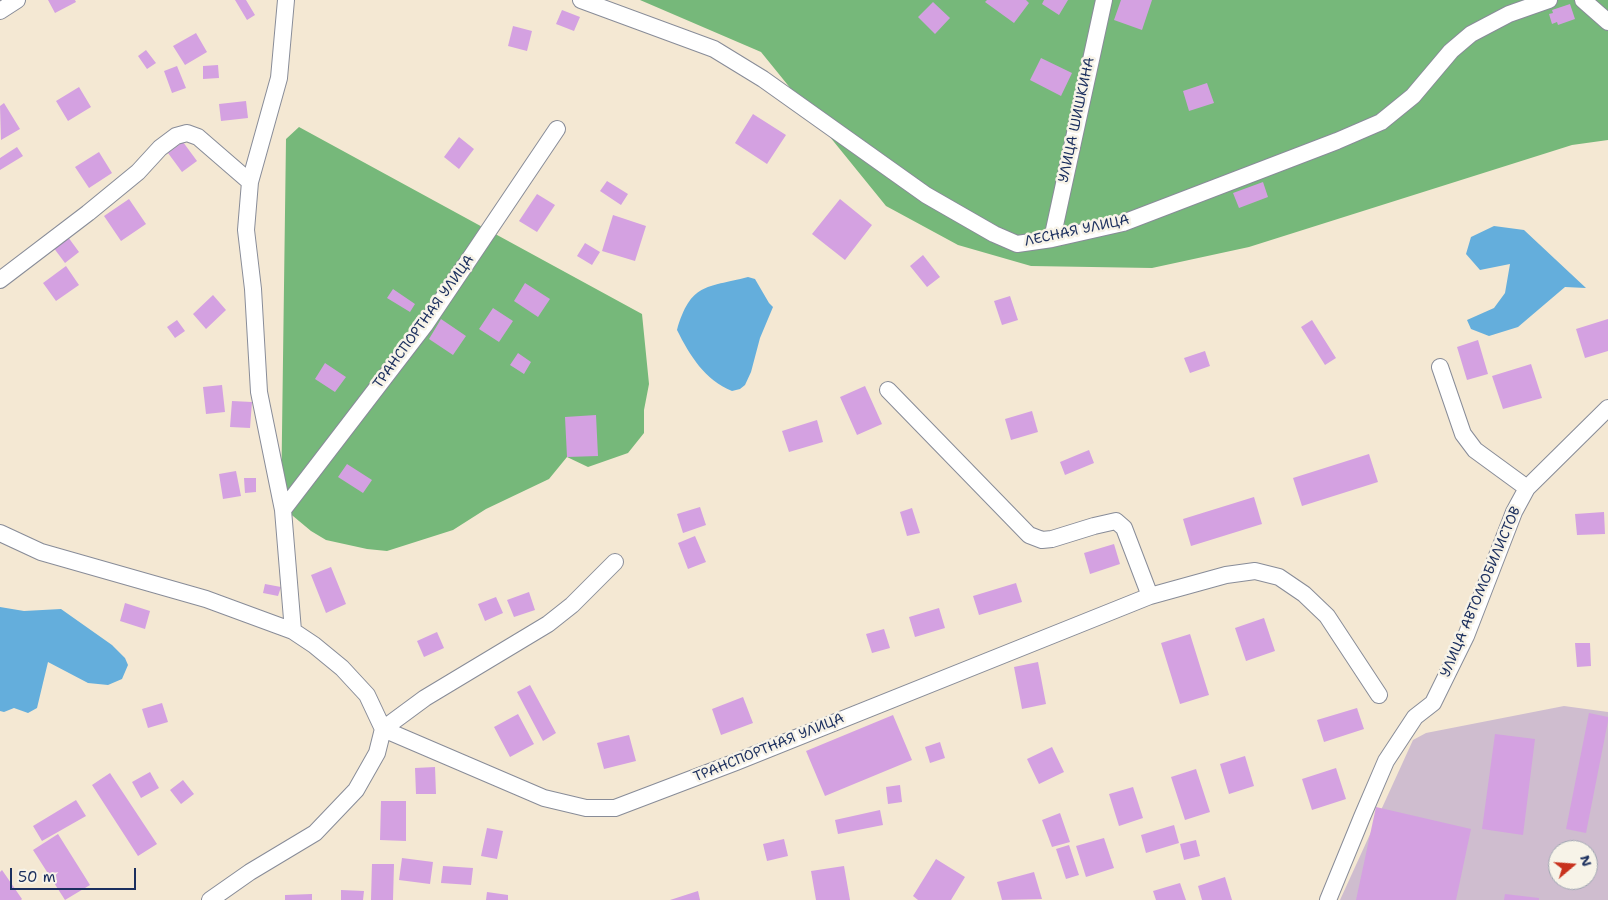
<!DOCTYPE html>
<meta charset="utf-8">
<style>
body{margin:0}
#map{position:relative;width:1608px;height:900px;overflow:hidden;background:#f4e8d3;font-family:"Shantell Sans",sans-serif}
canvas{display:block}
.north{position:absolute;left:1548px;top:840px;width:50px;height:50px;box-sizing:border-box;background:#f7f3e8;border:1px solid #9fa5b1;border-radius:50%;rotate:72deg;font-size:14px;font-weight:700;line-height:20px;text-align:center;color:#1b2f5e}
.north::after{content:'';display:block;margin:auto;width:18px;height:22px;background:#c8321e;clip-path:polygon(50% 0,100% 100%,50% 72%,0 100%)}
.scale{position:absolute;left:10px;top:868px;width:126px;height:22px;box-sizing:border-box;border:2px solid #1b2f5e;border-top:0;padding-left:6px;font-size:15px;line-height:18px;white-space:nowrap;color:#1b2f5e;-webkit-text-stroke:4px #f7f3e8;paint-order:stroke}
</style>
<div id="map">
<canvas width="1608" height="900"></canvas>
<div class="north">N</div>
<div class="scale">50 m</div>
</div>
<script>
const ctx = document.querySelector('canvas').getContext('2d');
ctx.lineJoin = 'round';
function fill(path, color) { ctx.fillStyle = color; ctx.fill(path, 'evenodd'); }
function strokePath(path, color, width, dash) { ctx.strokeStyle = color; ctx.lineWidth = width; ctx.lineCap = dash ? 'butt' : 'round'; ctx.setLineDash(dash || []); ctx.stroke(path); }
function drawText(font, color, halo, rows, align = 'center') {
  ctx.font = font + ' "Shantell Sans",sans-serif'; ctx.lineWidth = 5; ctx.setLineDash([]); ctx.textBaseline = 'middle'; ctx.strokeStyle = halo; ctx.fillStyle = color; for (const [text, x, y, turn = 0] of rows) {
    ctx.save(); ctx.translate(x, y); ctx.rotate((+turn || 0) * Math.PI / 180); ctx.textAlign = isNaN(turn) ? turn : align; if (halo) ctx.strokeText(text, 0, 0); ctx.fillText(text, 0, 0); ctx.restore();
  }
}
const industrial = new Path2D(`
 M1564,706l44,6v188h-268l73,-160 13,-7zM1558,850h30v30h-30z`);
const forest = new Path2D(`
 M640,0h968v140l-36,5 -323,102 -97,21 -121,-2 -73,-21 -72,-39 -125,-154z
 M299,127l343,187 7,70 -5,26v23l-16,20 -40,14 -21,-10 -18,22 -63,30 -33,21 -66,21 -20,-2 -41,-9 -15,-9 -30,-25 5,-367z`);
const water = new Path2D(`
 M1494,226l30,4 62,58 -21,-1 -47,40 -29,9 -18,-7 -4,-9 27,-12 11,-15 5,-29 -30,6 -14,-16 5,-17z
 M748,277l7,2 14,24 4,4 -13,31 -9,34 -6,13 -5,4 -8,2c-27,-11 -42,-35 -55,-61 14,-47 28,-42 71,-53z
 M0,607l24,4 37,-2 51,36 13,13 3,7 -6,14 -14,6 -20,-2 -40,-21 -11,46 -9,5 -14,-5 -10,4 -4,-1z`);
const building = new Path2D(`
 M48,0h27l1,2 -21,11z
 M235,0h11l9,15 -8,5z
 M987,0h39l3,3 -15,20 -29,-21z
 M1044,0h24l-9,15 -17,-11z
 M1121,0h31l-10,30 -28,-10z
 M933,2l17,16 -15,16 -17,-17z
 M1570,4l5,15 -17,6 -1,-3 -5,2 -3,-10 4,-1 -1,-3z
 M562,10l18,7 -6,14 -18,-7z
 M513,26l19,5 -5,20 -19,-5z
 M196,33l11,19 -22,13 -12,-19z
 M146,50l10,13 -9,6 -9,-13z
 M1041,58l31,15 -11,23 -31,-16z
 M218,65l1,13 -16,1v-13z
 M177,66l9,22 -14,5 -8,-22z
 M1207,83l7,20 -25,8 -6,-20z
 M79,87l12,20 -23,14 -12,-20z
 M246,101l2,17 -27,3 -2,-17z
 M4,103l16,26 -19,11 -1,-34z
 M753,114l33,21 -19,29 -32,-21z
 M459,137l15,12 -15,20 -15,-12z
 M183,142l14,19 -15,11 -14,-19z
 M17,147l6,9 -23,14v-12z
 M99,152l13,21 -23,15 -14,-21z
 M607,181l21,13 -7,11 -21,-14z
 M1263,182l5,15 -29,11 -6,-15z
 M537,194l18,11 -18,27 -18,-11z
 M129,199l17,25 -25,17 -17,-25z
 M840,199l32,26 -27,35 -33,-26z
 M613,215l33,11 -11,35 -33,-10z
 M68,237l11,15 -14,11 -12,-16z
 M585,243l15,9 -8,13 -15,-9z
 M923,255l17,22 -13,10 -17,-21z
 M66,266l13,19 -23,16 -13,-18z
 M525,283l25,16 -12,18 -24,-16z
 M393,289l22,15 -5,8 -23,-14z
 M213,295l13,15 -20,19 -13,-15z
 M1010,296l8,24 -16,5 -8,-24z
 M493,308l20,13 -14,21 -20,-13z
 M441,319l25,17 -13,19 -24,-16z
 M1608,319v32l-23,7 -9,-29z
 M177,320l8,11 -10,7 -8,-11z
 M1312,320l24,38 -11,7 -24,-38z
 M1478,340l10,34 -21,6 -10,-33z
 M1205,351l5,15 -20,7 -6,-15z
 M518,353l13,9 -7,12 -14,-9z
 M325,363l21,14 -11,15 -20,-13z
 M1531,364l11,34 -39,11 -11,-33z
 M222,385l3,27 -19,2 -3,-27z
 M865,386l17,38 -25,11 -17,-38z
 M232,401l20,1 -2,26 -20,-1z
 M1032,411l6,21 -27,8 -6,-21z
 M596,415l2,41 -31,1 -2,-40z
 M817,420l6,22 -34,10 -7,-21z
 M1089,450l5,13 -29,12 -5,-13z
 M1369,454l9,28 -76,24 -9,-28z
 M347,464l25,16 -9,13 -25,-16z
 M236,471l5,25 -18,3 -4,-25z
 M244,478h12v14l-11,1z
 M1254,497l8,27 -71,22 -8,-27z
 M700,507l6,18 -23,8 -6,-19z
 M912,508l8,25 -13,3 -7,-24z
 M1604,512l1,22 -28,1 -2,-21z
 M695,536l11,26 -18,7 -10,-26z
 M1114,544l6,20 -30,10 -6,-21z
 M331,567l15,37 -20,9 -15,-38z
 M1016,583l6,19 -43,13 -6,-19z
 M265,584l16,3 -3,9 -15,-3z
 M529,592l6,18 -21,7 -7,-17z
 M496,597l7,16 -18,8 -7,-17z
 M125,603l25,8 -5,18 -25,-8z
 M939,608l6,20 -30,9 -6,-20z
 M1264,618l11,33 -29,10 -11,-33z
 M884,629l6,19 -18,5 -6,-19z
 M437,632l7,16 -20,9 -7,-16z
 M1190,634l19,61 -29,9 -19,-61z
 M1575,643h15l1,23 -14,1z
 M1038,662l8,42 -24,5 -8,-42z
 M530,685l26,48 -13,8 -26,-49z
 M743,697l10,26 -32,12 -9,-26z
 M162,703l6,19 -20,6 -6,-19z
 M1357,708l7,21 -40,13 -7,-22z
 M1589,713l19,4v4l-22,112 -20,-4z
 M518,714l16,30 -24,13 -16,-30z
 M893,715l19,45 -87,36 -19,-45z
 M1495,734l40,5 -12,96 -41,-6z
 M629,735l7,26 -32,8 -7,-26z
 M940,742l5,16 -15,5 -5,-16z
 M1052,747l12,25 -25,12 -12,-25z
 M1245,756l9,30 -25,8 -9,-30z
 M435,767l1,27h-20l-1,-26z
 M1336,768l10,31 -34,11 -10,-31z
 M1196,769l14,43 -25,8 -14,-43z
 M150,772l9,16 -18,10 -9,-16z
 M110,773l47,71 -19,12 -46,-71z
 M183,780l11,14 -13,10 -11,-14z
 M900,785l2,17 -14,2 -2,-17z
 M1133,787l10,31 -24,8 -10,-32z
 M76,800l10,16 -44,25 -9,-15z
 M381,801h25v40l-26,-1z
 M1376,807l95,22 -15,71h-100z
 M880,810l3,15 -45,9 -3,-14z
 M1060,813l10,29 -18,5 -10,-27z
 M1174,825l5,18 -33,10 -5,-18z
 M487,828l16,3 -6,28 -16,-3z
 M58,834l32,51 -25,15 -32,-50z
 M1104,838l10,30 -28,9 -10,-31z
 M784,839l4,17 -21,5 -4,-17z
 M1196,840l4,16 -16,4 -4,-16z
 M1069,845l10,30 -13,4 -10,-30z
 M402,858l31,4 -3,22 -31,-4z
 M936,859l29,18 -14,23h-33l-5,-4z
 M372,864h22l-1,36h-22z
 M443,866l30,2 -2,17 -30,-2z
 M844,866l6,34h-34l-5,-29z
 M2,870l20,29 -1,1h-21v-28z
 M1034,872l8,27 -40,1 -5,-18z
 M1225,877l7,23h-30l-4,-14z
 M1180,883l6,17h-30l-3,-9z
 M341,890l23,1 -1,9h-22z
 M698,891l2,9h-30z
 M487,892l21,3v5h-22z
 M312,894v6h-27v-5z
 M1505,894l34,4v2h-35z`);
const minor = new Path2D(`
 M286,0l-7,78 -29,104 -4,48 7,59 6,103 24,118 10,121
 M581,0l133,49 49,30 163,116 68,39 23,10 35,-5 71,-16 214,-82 44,-19 32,-26 38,-45 20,-17 38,-20 40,-14
 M1583,0l25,22
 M0,11l17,-11
 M1052,239l52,-239
 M0,280l88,-67 50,-41 22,-24 16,-12 11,-3 11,4 52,45
 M1440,367l23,67 12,16 52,38
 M888,390l141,145 13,5 10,-1 42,-13 22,-5 8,7 26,68
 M283,510l142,-185 132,-196
 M0,533l41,19 165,47 87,32 21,14 28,23 25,27 16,34 -6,24 -21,37 -41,43 -65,39 -40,28
 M383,729l161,69 42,10h29l121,-46 414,-166 76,-21 29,-4 24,6 25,17 23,22 52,79
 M383,729l42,-31 123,-74 24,-19 43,-43
 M1328,900l34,-83 24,-56 29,-44 18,-14 33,-67 48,-124 13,-24 81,-80`);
const streetNames = [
 ["УЛИЦА ШИШКИНА",1077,120,-78],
 ["ЛЕСНАЯ УЛИЦА",1077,231,-12],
 ["ТРАНСПОРТНАЯ УЛИЦА",424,322,-54],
 ["УЛИЦА АВТОМОБИЛИСТОВ",1481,592,-67],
 ["ТРАНСПОРТНАЯ УЛИЦА",769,748,-22]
];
fill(industrial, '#cfbdcf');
fill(forest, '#76b87a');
fill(water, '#64aedc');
fill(building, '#d4a1e1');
strokePath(minor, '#888c98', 18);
strokePath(minor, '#fff', 16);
drawText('14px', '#1b2f5e', '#f7f3e8', streetNames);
</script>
